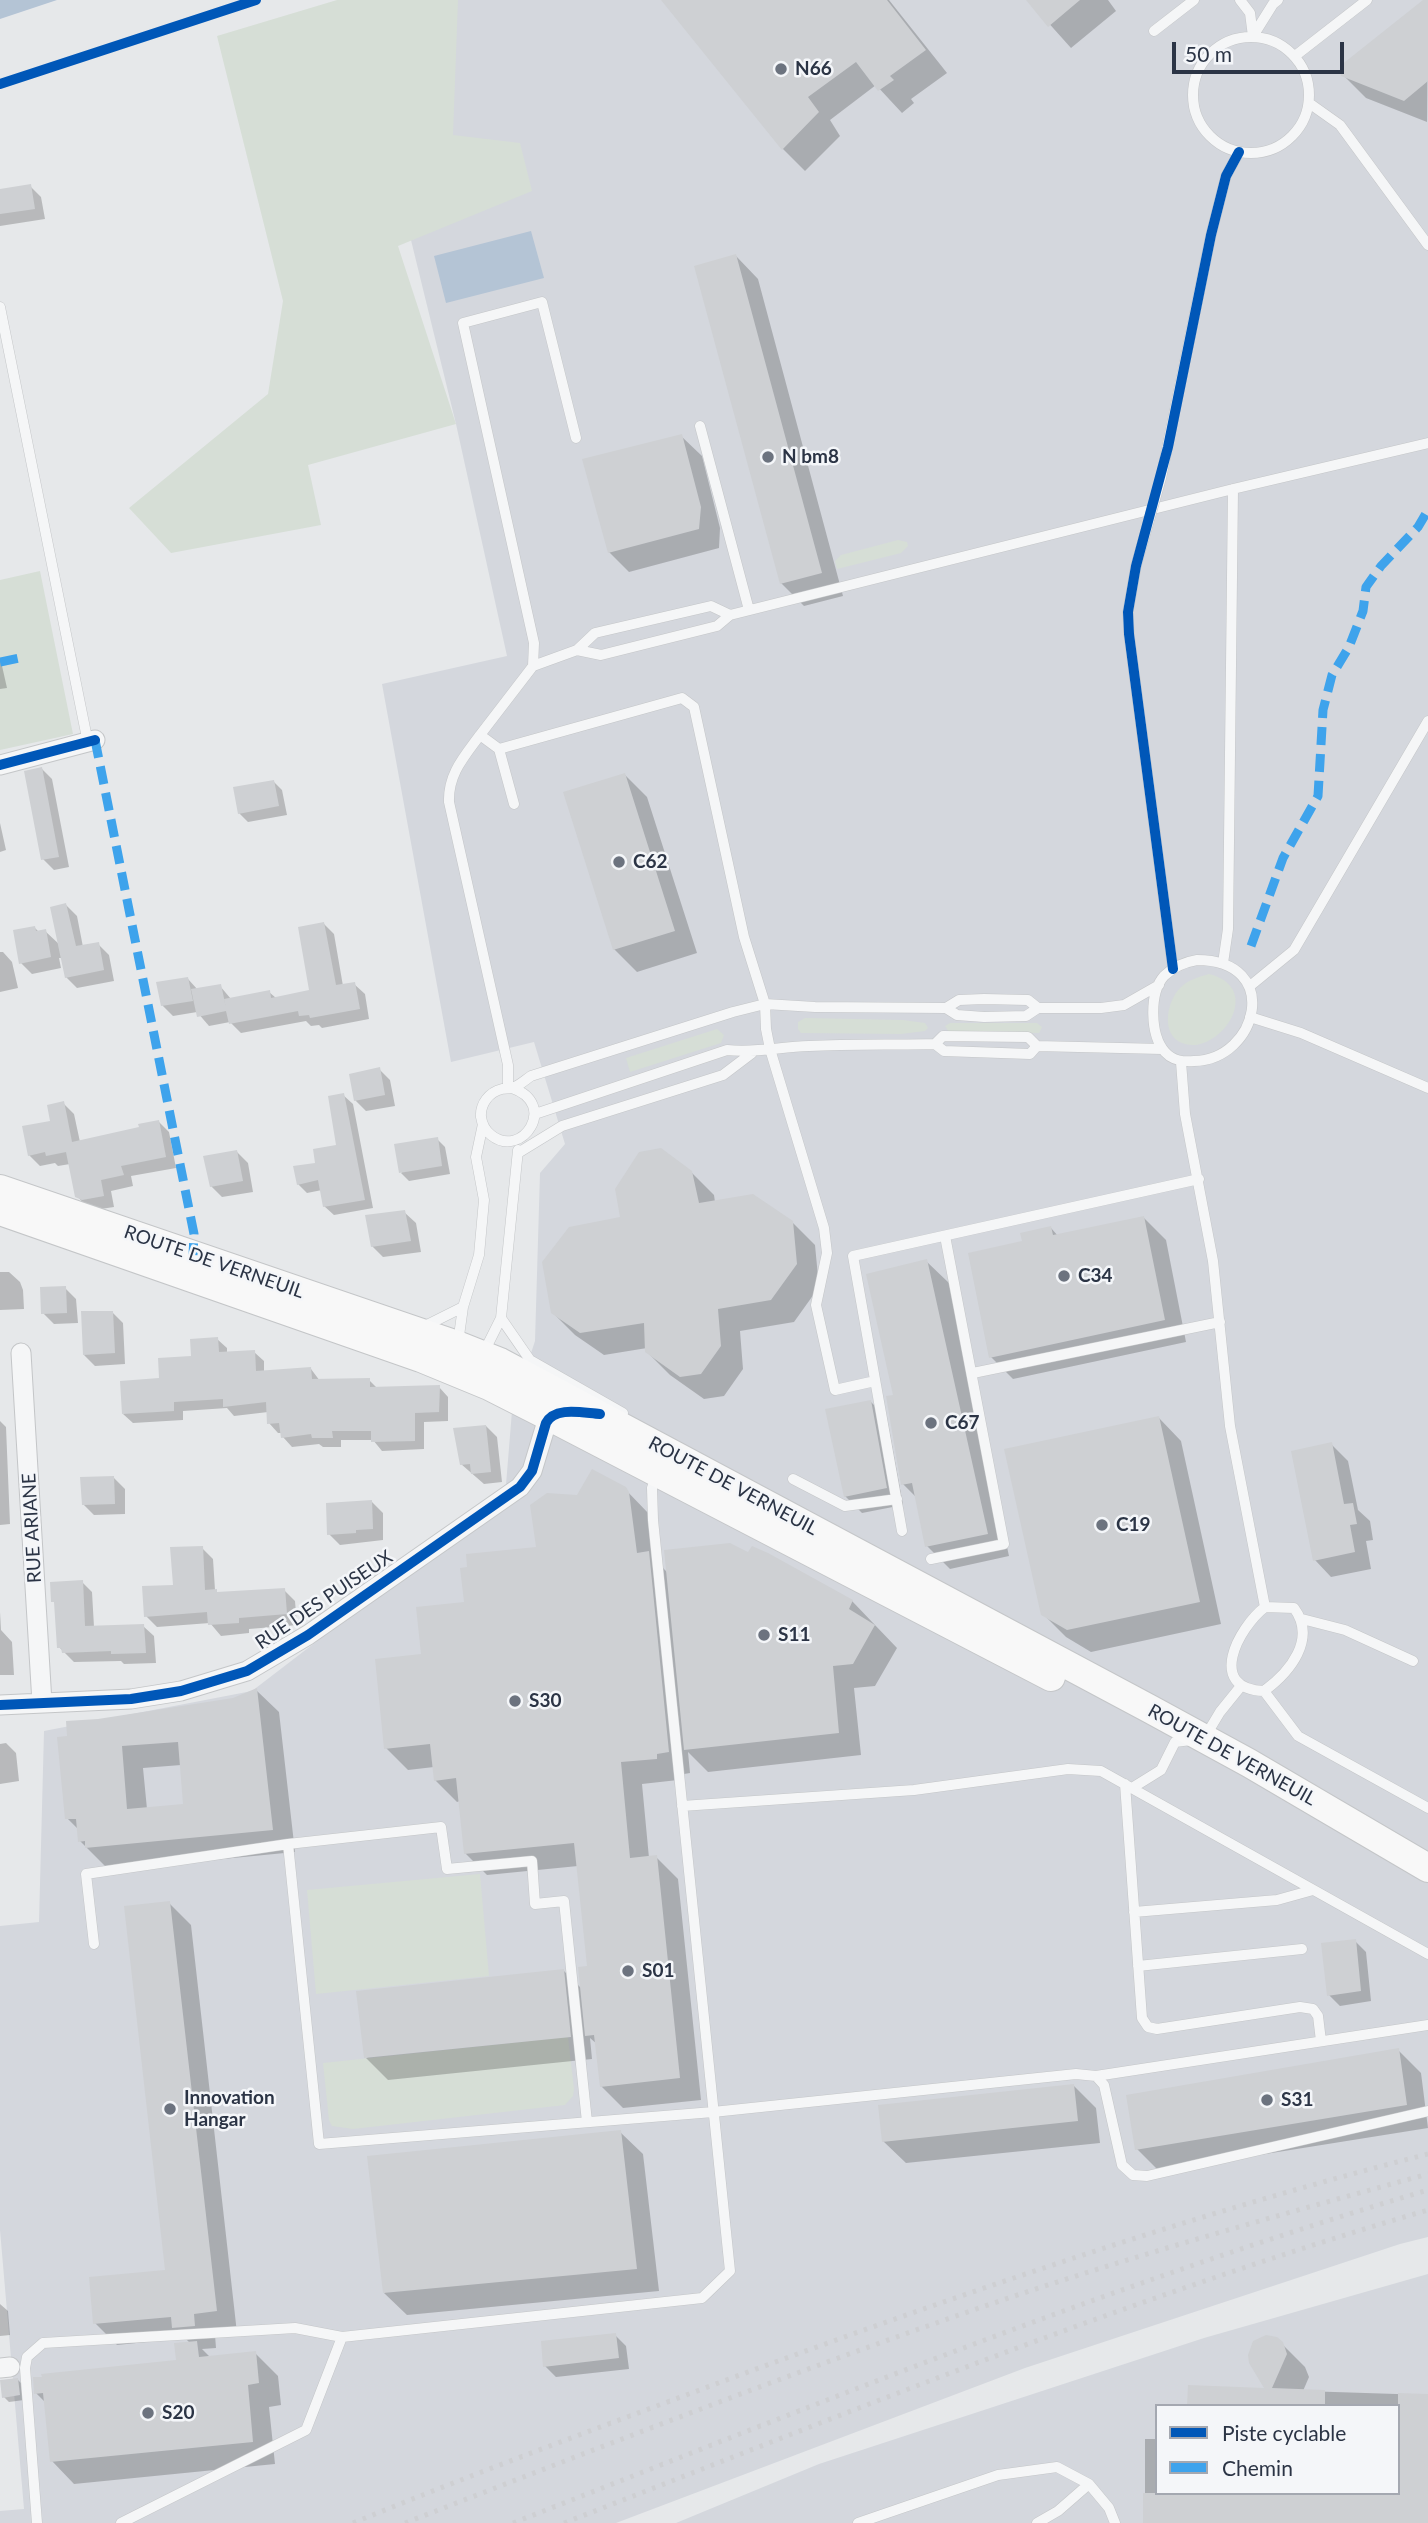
<!DOCTYPE html>
<style>
body{margin:0}
#map{position:relative;width:1428px;height:2523px;overflow:hidden;background:#e6e8ea;font-family:Lato,sans-serif}
canvas{display:block}
.legend{position:absolute;left:1155px;top:2404px;width:245px;height:91px;box-sizing:border-box;background:#f4f6f9;border:2px solid #a4a8b1;margin:0;padding:9px 12px;list-style:none;font-size:21px;color:#2b3445}
.legend li{display:flex;align-items:center;gap:14px;height:35px}
.legend b{width:35px;border:2px solid #a4a8b1}
.scale{position:absolute;left:1172px;top:42px;width:172px;height:32px;box-sizing:border-box;border:4px solid #2b3445;border-top:0;padding-left:9px;font-size:21px;line-height:24px;white-space:nowrap;color:#2b3445;-webkit-text-stroke:5px #f4f6f9;paint-order:stroke}
</style>
<div id="map">
<canvas width="1428" height="2523"></canvas>
<ul class="legend">
<li><b style="height:9px;background:#0057b8"></b>Piste cyclable</li>
<li><b style="height:9px;background:#3ea3ec"></b>Chemin</li>
</ul>
<div class="scale">50 m</div>
</div>
<script>
const ctx = document.querySelector('canvas').getContext('2d');
ctx.lineJoin = 'round';
function fill(path, color) { ctx.fillStyle = color; ctx.fill(path, 'evenodd'); }
function strokePath(path, color, width, dash) { ctx.strokeStyle = color; ctx.lineWidth = width; ctx.lineCap = dash ? 'butt' : 'round'; ctx.setLineDash(dash || []); ctx.stroke(path); }
function drawText(font, color, halo, rows, align = 'center') {
  ctx.font = font + ' Lato,sans-serif'; ctx.lineWidth = 5; ctx.setLineDash([]); ctx.textBaseline = 'middle'; ctx.strokeStyle = halo; ctx.fillStyle = color; for (const [text, x, y, turn = 0] of rows) {
    ctx.save(); ctx.translate(x, y); ctx.rotate((+turn || 0) * Math.PI / 180); ctx.textAlign = isNaN(turn) ? turn : align; if (halo) ctx.strokeText(text, 0, 0); ctx.fillText(text, 0, 0); ctx.restore();
  }
}
const built = new Path2D(`
 M363,0h1065v2237l-28,7 -375,124 -409,155h-616v-12l24,-2 -24,-279v-304l39,-4 5,-191 208,-40 253,-194 7,-86 23,-70 5,-168 25,-29 -31,-102 -83,20 -69,-378 125,-28 -51,-232 -103,-421z
 M1428,2274v249h-752l143,-59 385,-126zM1157,2406h241v87h-241z`);
const green = new Path2D(`
 M337,0h121l-5,135 67,8 12,48 -134,55 58,178 -148,41 13,60 -150,28 -42,-45 139,-114 15,-93 -66,-265z
 M898,540l9,2 1,4 -7,7 -64,16 -2,-8 6,-6z
 M40,571l33,163 -73,16v-170z
 M1209,974c60,15 5,89 -31,67 -17,-11 -10,-41 2,-53 8,-8 18,-11 29,-14z
 M805,1018l98,2 22,3 3,5 -3,3 -24,3 -100,-1 -3,-4v-7z
 M950,1023h87l5,4 -3,6 -90,-1 -4,-6z
 M717,1029l7,6 -3,8 -91,29 -4,-14z
 M480,1874l9,102 -173,18 -9,-104z
 M568,2037l6,52 -1,7 -8,9 -212,24 -21,-3 -3,-6 -6,-57z`);
const water = new Path2D(`
 M0,0h57l-57,19z
 M531,231l13,47 -98,25 -12,-47z`);
const shadow = new Path2D(`
 M663,0h226l58,73 -36,26 3,4 -12,10 -26,-28 -46,35 10,16 -35,35 -22,-22z
 M1028,0h80l8,11 -45,37z
 M1426,0h2l-1,122 -61,-24 -23,-23z
 M30,186l11,11 4,22 -45,7v-35z
 M736,256l22,23 85,317 -39,10 -23,-23z
 M681,436l21,20 18,72 -1,20 -90,24 -20,-20z
 M0,657l7,31 -7,1z
 M42,769l10,10 17,88 -15,3 -11,-11z
 M625,775l22,22 50,156 -60,19 -23,-23z
 M273,781l9,9 5,25 -39,7 -9,-9z
 M0,823l6,27 -6,2z
 M66,905l11,11 6,31 15,-3 11,11 5,26 -37,7 -11,-11 -4,-19h-3l2,10 -29,6 -11,-11 13,-36 5,5 6,-1 15,14z
 M324,924l10,10 9,52 11,-2 11,10 4,25 -47,9 -3,-3 -8,1 -5,-5 -65,12 -11,-11 -21,4 -12,-14 -24,4 -11,-11 26,-26 10,11 22,-4 11,13 38,-7 7,6 35,-6z
 M0,952h3l9,10 6,26 -18,4z
 M379,1069l11,11 5,26 -29,5 -11,-11z
 M343,1095l10,9 20,104 -39,7 -10,-9 -2,-16 -15,3 -9,-9 41,-38z
 M63,1103l11,11 6,28 61,-13 17,-8 11,11 7,36 -45,8 2,10 -22,5 3,16 -20,3 -6,-2 -11,-12 -7,-32 -12,2 -3,-3 -15,3 -11,-11z
 M437,1139l8,8 5,27 -41,7 -8,-8z
 M237,1152l11,11 5,29 -31,5 -11,-11z
 M691,1172l23,23 1,7 77,20 23,23 4,42 -25,35 -54,9 3,38 -19,27 -20,3 -34,-24 -23,-23v-4l-43,7 -29,-20 -23,-23 70,-93z
 M404,1212l12,11 5,29 -38,5 -11,-11z
 M1144,1218l22,22 20,102 -173,37 -22,-22 33,-114 27,-15 7,8z
 M926,1261l23,22 60,273 -59,13 -23,-23 -10,-48 -14,-14 -7,-88z
 M0,1272h9l11,10 3,8 1,19 -24,1z
 M65,1288l11,11 2,24 -24,1 -11,-11z
 M112,1312l11,11 2,41 -30,2 -11,-11z
 M217,1339l10,9v6l27,-2 10,9v11l47,-3 9,12 49,-1 8,8 62,-1 9,10v24l-24,1v27l-42,2 -9,-11h-32v7h-18l-4,-3 -27,3 -9,-10 -1,-4h-4l-9,-10 -1,-11 -34,4 -7,-8 -44,3v9l-50,3 -10,-9 38,-34z
 M870,1401l17,17 16,87 -41,8 -17,-17z
 M1159,1418l22,23 40,183 -130,28 -25,-15 -23,-23z
 M0,1421l6,6 4,97 -10,1z
 M486,1426l11,11 5,45 -18,2 -23,-20z
 M1331,1444l17,17 10,49 12,11 3,19 -7,1 5,28 -40,8 -16,-17z
 M114,1478l11,11v25l-31,1 -11,-11z
 M624,1488l26,27 6,46 12,12 184,28 45,47 -22,38 -21,2 7,67 -153,17 -20,-20 2,21 -12,2v5l-36,4 7,74 7,-1 22,22 23,221 -78,8 -22,-22 -4,-42 -7,-6 2,21 -204,21 -22,-22 197,-88 20,20 6,-22 -11,-102 -91,9 -22,-22 -5,-52 -3,1 -22,-22 -1,-13 -26,3 -22,-22 37,-92 43,-52 72,-55 40,-52z
 M372,1502l11,11v27l-43,5 -11,-11z
 M202,1548l11,11 2,31 4,4 65,-4 11,11 2,24 -48,4v4l-28,3 -11,-13 -53,4 -11,-11 29,-29z
 M82,1582l10,10 2,35 49,-1 11,10 2,27 -32,1 -3,-3 -47,1 -15,-15 -3,-43 -3,-3z
 M0,1612l1,18 11,12 2,33h-14z
 M256,1690l23,22 16,140 -186,18 -29,-29 -1,-11 -12,-12 2,-81 29,-16 136,-21zM181,1765l4,41 -38,3 -4,-41z
 M6,1743l10,10 3,28 -19,3v-40z
 M169,1903l22,22 46,408 -22,2 1,13 -14,1 9,9 44,-5 23,23 3,29 -12,2 6,57 -201,20 -22,-23 -6,-58 -10,-10 142,-32 12,-18 -5,-5 -68,7 -22,-22 72,-52z
 M1355,1941l11,11 5,49 -31,5 -11,-11z
 M1398,2050l23,23 7,55 -269,43 -22,-22z
 M1074,2086l22,22 4,35 -194,20 -23,-22z
 M620,2132l23,22 16,137 -252,24 -23,-22z
 M0,2304l8,7 2,24 -10,1z
 M615,2335l11,11 3,23 -73,8 -11,-11z
 M1282,2344l23,23 4,10 -6,14 125,4v128h-283v-84h12v54h241v-87h-209l78,-16z
 M18,2380l5,5 1,15 -15,2 -5,-5z`);
const building = new Path2D(`
 M661,0h226l39,50 -36,26 4,4 -16,11 -22,-29 -48,35 11,15 -37,38z
 M1026,0h54l-32,27z
 M1423,0h5v81l-24,20 -63,-25 -1,-10z
 M31,184l4,25 -35,5v-25z
 M736,254l86,319 -42,11 -86,-318z
 M682,434l19,73 -2,22 -91,24 -26,-94z
 M42,767l17,90 -18,3 -17,-89z
 M625,773l50,158 -62,19 -50,-158z
 M274,780l5,26 -41,8 -5,-27z
 M66,903l10,43 23,-4 5,28 -39,8 -15,-71z
 M324,922l12,63 19,-3 5,27 -50,9 -1,-3 -10,1 -1,-5 -69,13 -3,-13 -29,6 -6,-28 30,-5 5,24 -2,-9 46,-9 1,8 38,-8 -11,-63z
 M35,926l1,5 10,-2 5,28 -32,7 -6,-34z
 M188,977l5,24 -32,5 -5,-24z
 M380,1067l5,28 -31,6 -5,-27z
 M344,1093l21,107 -42,7 -5,-27 -21,5 -4,-19 22,-3 -2,-14 23,-4 -8,-49z
 M64,1101l8,41 67,-15 -1,-3 21,-4 7,37 -45,9 3,9 -23,5 3,16 -22,4 -7,-3 -9,-45 -20,4 -1,-4 -17,4 -6,-30 28,-5 -3,-16z
 M438,1137l4,29 -43,7 -5,-29z
 M661,1148l31,23 7,32 54,-9 40,27 4,43 -26,36 -53,9 3,37 -20,28 -21,3 -35,-25 -1,-29 -64,10 -29,-20 -9,-51 27,-35 51,-10 -5,-28 24,-37z
 M237,1150l6,31 -33,6 -7,-31z
 M405,1210l6,31 -40,6 -6,-32z
 M1144,1216l21,104 -176,38 -21,-105 54,-12 -2,-8 31,-7 2,9z
 M927,1259l61,275 -63,13 -13,-64 -11,2 -15,-89 7,-1 -27,-121z
 M66,1286l1,27 -26,1 -1,-27z
 M81,1311h32l2,42 -32,2z
 M218,1337l1,15 36,-2 1,21 55,-4 1,12 58,-1v9l70,-2 -1,27 -24,1v28l-44,1v-11h-39l1,7h-21l-1,-4 -30,4 -2,-15 -12,1 -1,-22 -43,5v-8l-49,3v9l-52,3 -2,-33 39,-3 -1,-20 33,-2 -1,-17z
 M871,1400l16,88 -43,9 -19,-88z
 M1159,1416l41,186 -133,28 -26,-15 -37,-166z
 M486,1425l5,47 -20,2 -1,-10 -10,1 -7,-37z
 M1332,1442l12,62 9,-1 4,21 -7,1 5,27 -42,9 -22,-110z
 M592,1469l34,18 3,5 8,61 12,-2 20,201 -12,2v5l-36,3 9,96 27,-3 23,223 -80,9 -6,-52 -9,1 -7,-69 9,-1 -13,-123 -110,11 -8,-76 -22,3 -4,-37 -46,5 -9,-90 46,-5 -5,-47 48,-5 -4,-34 7,-1 -1,-13 70,-7 -6,-42 17,-12 30,2z
 M114,1476l1,28 -33,1 -2,-28z
 M372,1500l1,29 -17,1v3l-29,2 -1,-32z
 M730,1543l18,9 4,-6 16,7 85,47 -4,9 26,16 -22,39 -20,2 6,67 -155,17 -20,-200z
 M203,1546l2,44 12,-1v3l68,-4 2,26 -48,4v5l-31,2 -1,-13 -63,5 -2,-31 31,-1 -3,-38z
 M83,1580l2,46 59,-2 2,29 -35,1v-3l-49,2 -1,-5h-4l-3,-46h-3l-1,-20z
 M257,1688l16,142 -188,18v-7l-7,1 -2,-23h-11l-8,-82 10,-1 -1,-15 32,-2 135,-21zM178,1742l5,62 -56,5 -5,-63z
 M170,1901l47,410 -23,3 1,12 -23,2 -1,-11 -78,7 -4,-47 76,-7 -41,-364z
 M1356,1939l5,52 -34,5 -6,-53z
 M564,1969l7,68 -207,21 -8,-67z
 M1399,2048l8,57 -272,45 -9,-55z
 M1074,2084l4,37 -196,21 -4,-37z
 M621,2130l16,139 -254,24 -16,-137z
 M616,2333l3,25 -76,9 -2,-26z
 M1266,2335l11,2 6,5 4,12 -15,34 53,2v16h-138l1,-21 76,3 -15,-25 -1,-8 5,-14z
 M197,2341l2,16 57,-6 3,32 -11,2 5,57 -203,20 -7,-69 -9,1 -1,-17h9l-1,-3 135,-14 -2,-17z
 M18,2378l2,17 -18,3 -2,-18z
 M1398,2393l30,1v129h-285v-30h255z`);
const service = new Path2D(`
 M1240,0l10,13 3,23
 M1154,31l40,-31
 M1253,36l20,-32 5,-4
 M1193 95a58 58 0 1 1 116 0a58 58 0 1 1-116 0Z
 M1295,56l72,-56
 M1309,103l31,22 88,120
 M0,307l88,436
 M700,426l49,184
 M1161,478l50,-243 15,-59 13,-24
 M1136,566l-8,46 1,22 44,335
 M577,650l18,-17 116,-27 19,9
 M533,666l1,-23 -71,-320 79,-21 34,136
 M480,735l53,-69 44,-16 24,5 116,-29 13,-11 503,-126 195,-46
 M499,749l15,55
 M1197,960c86,0 61,100 -3,101 -11,1 -21,0 -29,-9 -15,-17 -16,-59 -1,-76 9,-9 21,-14 33,-16z
 M1223,963l5,-34 5,-440
 M1250,986l44,-36 134,-229
 M946,1008l13,-8 25,-1 44,1 10,8
 M1250,1017l51,16 127,55
 M935,1044l8,-8 85,1 9,9
 M1181,1062l4,52 28,147 17,165 35,181c-27,21 -59,82 -1,84 26,-19 53,-52 30,-83l-29,-1
 M508,1088v-23l-59,-263c-1,-28 15,-45 31,-67l19,14 183,-51 12,9 50,230 21,67 1,25 4,20 54,179 3,25 -11,52 19,85 40,-9
 M512,1088c47,16 10,72 -21,47 -5,-4 -9,-11 -10,-18 -1,-13 8,-25 21,-28 3,-1 7,0 10,-1 7,-2 13,-8 19,-12l202,-64 32,-8 50,3 131,1 11,7 27,2 42,-1 12,-8h63l23,-3 35,-20
 M535,1114l192,-64c29,3 52,-3 82,-4 42,-2 84,-1 126,-2l9,7 86,3 7,-8 125,3
 M518,1153l44,-27 161,-51 29,-22
 M501,1318l29,42 93,53
 M423,1327l40,-20
 M458,1343l5,-36 16,-52 5,-55 -8,-43 7,-33
 M483,1354l18,-36 17,-168
 M973,1373l247,-51
 M793,1479l52,27 52,-7
 M902,1531l-49,-275 346,-77
 M931,1559l73,-15 -59,-308
 M1302,1619l43,11 68,31
 M1264,1691l34,45 130,72
 M1205,1737l15,-25 21,-26
 M1125,1784l17,234 6,9 9,2 143,-22 13,2 5,7 3,25
 M1132,1788l29,-18 14,-28 16,-2
 M682,1806l232,-16 154,-21 33,2 327,183
 M288,1844l31,300 394,-32 363,-38 20,2 8,9 18,80 11,10 14,1 281,-65
 M1134,1912l143,-12 36,-10
 M94,1944l-8,-70 202,-30 153,-17 6,42 85,-8 3,43 29,-3 23,221
 M1138,1966l164,-17
 M1096,2076l332,-51
 M37,2523l-12,-155 2,-11 16,-14 252,-15 47,9
 M121,2523l185,-93 36,-93 360,-39 28,-27 -77,-751 -1,-32 5,-14
 M858,2523l140,-48 59,-8 32,17 20,24 6,15
 M1037,2523l21,-12 31,-27`);
const minor = new Path2D(`
 M0,765l95,-25
 M21,1353l21,350
 M0,1705l131,-6 50,-8 66,-20 61,-36 212,-148 12,-16 16,-53 12,-5
 M0,2368l10,-1`);
const secondary = new Path2D(`
 M0,1189l457,156 43,17 650,347 99,54 179,105
 M0,1211l421,147 68,28 61,31 501,260`);
const rail = new Path2D(`
 M353,2523c122,-50 245,-95 368,-141 233,-86 467,-167 707,-228
 M405,2523c193,-75 385,-150 580,-217 146,-50 294,-91 443,-132
 M513,2523c302,-118 603,-241 915,-333
 M564,2523c286,-111 569,-227 864,-313`);
const serviceBridge = new Path2D(`
 M1136,566l25,-88`);
const quiet = new Path2D(`
 M0,662l19,-4
 M95,740l99,494 -1,21
 M1251,946l32,-88 35,-62 5,-86 9,-35 17,-28 14,-36 3,-24 15,-21 37,-39 10,-17`);
const cycleway = new Path2D(`
 M0,84l256,-84
 M0,765l95,-25
 M1173,969l-44,-335 -1,-22 8,-46 32,-119 43,-212 15,-59 13,-24
 M0,1705l131,-6 50,-8 66,-20 61,-36 212,-148 12,-16 14,-48c9,-17 37,-10 54,-9`);
const markers = [
 [781,69,7,"#6c737f"],
 [768,457,7,"#6c737f"],
 [619,862,7,"#6c737f"],
 [1064,1276,7,"#6c737f"],
 [931,1423,7,"#6c737f"],
 [1102,1525,7,"#6c737f"],
 [764,1635,7,"#6c737f"],
 [515,1701,7,"#6c737f"],
 [628,1971,7,"#6c737f"],
 [1267,2100,7,"#6c737f"],
 [170,2109,7,"#6c737f"],
 [148,2413,7,"#6c737f"]
];
const poiNames = [
 ["N66",795,69],
 ["N bm8",782,457],
 ["C62",633,862],
 ["C34",1078,1276],
 ["C67",945,1423],
 ["C19",1116,1525],
 ["S11",778,1635],
 ["S30",529,1701],
 ["S01",642,1971],
 ["Innovation",184,2098],
 ["Hangar",184,2120],
 ["S31",1281,2100],
 ["S20",162,2413]
];
const streetNames = [
 ["ROUTE DE VERNEUIL",214,1262,19],
 ["ROUTE DE VERNEUIL",733,1486,28],
 ["RUE ARIANE",32,1528,-93],
 ["RUE DES PUISEUX",324,1600,-34],
 ["ROUTE DE VERNEUIL",1232,1755,29]
];
fill(built, '#d4d7dd');
fill(green, '#d6ded6');
fill(water, '#b4c4d5');
fill(shadow, '#0003');
fill(building, '#ced0d3');
strokePath(service, '#c4c6c8', 11);
strokePath(minor, '#c4c6c8', 21);
strokePath(secondary, '#c4c6c8', 30);
strokePath(service, '#f5f6f7', 10);
strokePath(minor, '#f5f6f7', 19);
strokePath(secondary, '#f8f8f8', 28);
strokePath(rail, '#cecfd2', 5, [3.5, 7]);
strokePath(serviceBridge, '#c4c6c8', 11, []);
strokePath(serviceBridge, '#f5f6f7', 10);
strokePath(quiet, '#3ea3ec', 9, [18, 9]);
strokePath(cycleway, '#0057b8', 10);
for (const [x, y, r, color] of markers) { const dot = new Path2D(); dot.arc(x, y, r, 0, 2 * Math.PI); ctx.fillStyle = color; ctx.fill(dot); strokePath(dot, '#f4f6f9', 2.5); }
drawText('bold 19px', '#2b3445', '#f4f6f9', poiNames, 'left');
drawText('19px', '#2b3445', '#f4f6f9', streetNames);
</script>
